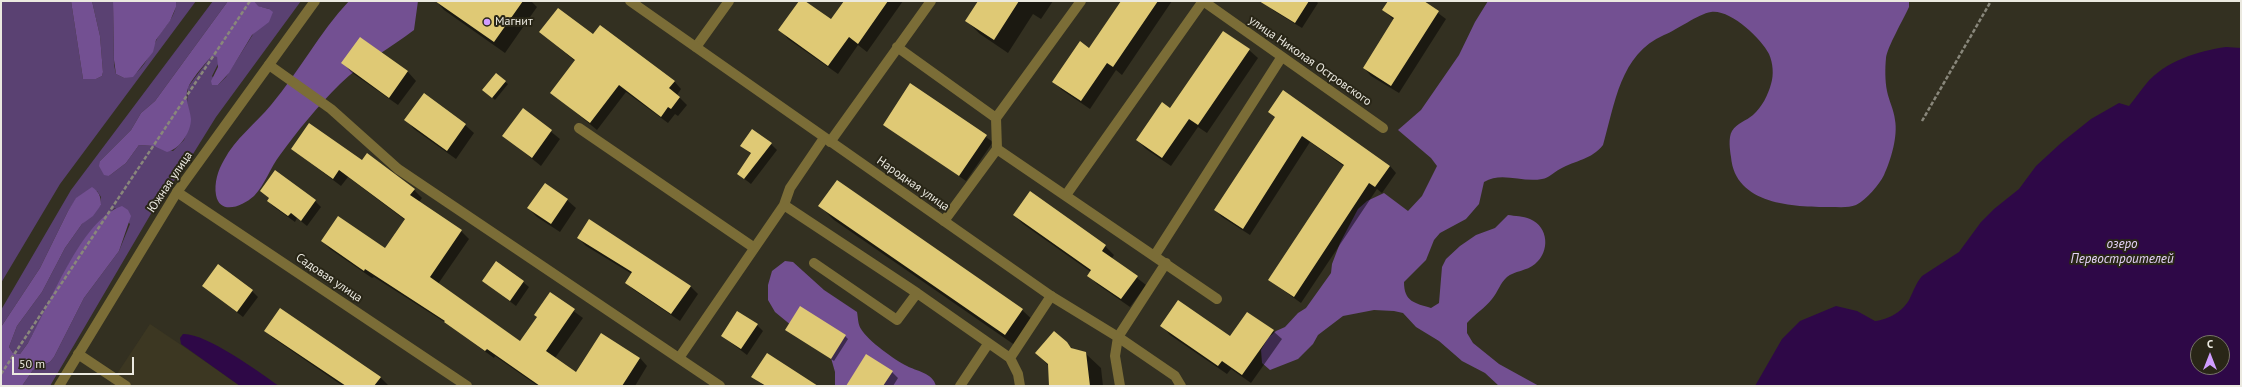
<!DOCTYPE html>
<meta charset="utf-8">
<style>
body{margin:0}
#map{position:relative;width:2242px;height:387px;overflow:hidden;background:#333021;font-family:"PT Sans",sans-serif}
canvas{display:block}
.frame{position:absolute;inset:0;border:2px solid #ebe9e0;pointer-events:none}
.north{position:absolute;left:2190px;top:335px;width:40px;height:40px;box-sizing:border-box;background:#292617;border:1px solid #777467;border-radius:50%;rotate:0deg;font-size:11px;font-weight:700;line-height:16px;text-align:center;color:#ebe9e0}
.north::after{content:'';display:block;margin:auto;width:14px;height:18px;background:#d09dff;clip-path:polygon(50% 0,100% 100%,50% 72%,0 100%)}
.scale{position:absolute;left:12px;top:357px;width:122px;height:18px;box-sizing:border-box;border:2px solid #ebe9e0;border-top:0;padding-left:5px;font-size:12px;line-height:14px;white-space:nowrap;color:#ebe9e0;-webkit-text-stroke:3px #292617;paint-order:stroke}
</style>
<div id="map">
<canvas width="2242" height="387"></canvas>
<div class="frame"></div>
<div class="north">С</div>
<div class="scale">50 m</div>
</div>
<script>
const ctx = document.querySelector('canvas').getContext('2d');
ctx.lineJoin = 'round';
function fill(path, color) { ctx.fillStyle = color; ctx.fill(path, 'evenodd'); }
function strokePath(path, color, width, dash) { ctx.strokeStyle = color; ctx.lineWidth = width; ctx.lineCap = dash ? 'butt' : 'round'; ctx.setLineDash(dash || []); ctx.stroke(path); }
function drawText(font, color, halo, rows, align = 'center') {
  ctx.font = font + ' "PT Sans",sans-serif'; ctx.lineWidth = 4; ctx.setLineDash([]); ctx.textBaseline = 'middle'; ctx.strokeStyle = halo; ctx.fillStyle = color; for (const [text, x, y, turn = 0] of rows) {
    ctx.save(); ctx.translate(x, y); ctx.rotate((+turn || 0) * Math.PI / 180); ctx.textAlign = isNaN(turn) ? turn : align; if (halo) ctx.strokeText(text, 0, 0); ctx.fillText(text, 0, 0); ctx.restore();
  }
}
const built = new Path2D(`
 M150,324l40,27 50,35h-131z`);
const green = new Path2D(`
 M1,1h70l12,78h13l6,-3 1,-4 -3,-36 -8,-35h21l1,64 2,9 8,4c4,-2 11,-4 14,-7 10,-9 13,-21 19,-32 7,-12 20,-23 19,-38h20l-136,183 -59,99z
 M213,1h15l-73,100 -14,12 -10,17 -31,31 9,15 17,-13 13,-18 15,1 19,5 11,-11 6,-17 -3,-18 1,-18 24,-32 5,2 2,5 -7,14 6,9 8,-8 43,-68 -12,-3 -3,-5h47l-85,116 -23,37 -41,58 -102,174h-28l11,-16 17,-8 4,-5 30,-59 35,-47 11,-27 -15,-16c-46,38 -58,86 -87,135l-8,11 -7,-1 -4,-6 8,-21 25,-34 23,-44 17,-24 19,-19v-8l-4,-6 -20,7 -9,13 -28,57 -39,59v-17l70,-120z`);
const forest = new Path2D(`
 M71,1h21l8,35 3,36 -1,4 -6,3h-13z
 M113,1h63v6l-6,14 -14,19 -3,12 -20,25 -9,1 -8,-4 -2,-14z
 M228,1h26l4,5 11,3 4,3 -4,10 -17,13 -23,38 -11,12h-6l-1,-4 7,-14 -1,-10 -5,-1c-6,6 -21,24 -24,32 -4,11 2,20 3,31 0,13 -11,30 -24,33l-13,-6 -15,-1 -13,18 -17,13 -5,-1 -5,-9 1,-5 31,-31 10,-17 14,-12z
 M349,1h69l-4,29c-24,19 -52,32 -74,54 -22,22 -42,46 -60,71 -10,13 -15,30 -26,41 -11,10 -34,20 -38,-1 -2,-12 2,-25 8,-35 11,-21 32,-37 47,-55 28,-33 48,-72 78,-104z
 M1488,1h421v6c-5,11 -22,41 -23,51 -1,10 -1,23 1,33 2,10 7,19 8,29 3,16 -4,40 -11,55 -5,10 -17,24 -28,30 -7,3 -17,2 -26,2 -36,0 -95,-2 -99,-50 -1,-7 -3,-19 1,-26 5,-8 14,-10 21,-16 9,-8 15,-20 18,-31 3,-9 2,-21 -2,-30 -8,-16 -39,-45 -58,-42 -13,2 -34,18 -47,23 -44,19 -49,69 -61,110 -12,15 -27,15 -43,24 -6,3 -11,9 -18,10 -20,4 -40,-8 -58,3l-5,22 -13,15 -26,14 -6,7 -8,20 -22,22c0,20 11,21 27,26l8,-5 3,-36 4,-8 14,-13 16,-11 19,-7 13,-13c7,1 15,1 22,4 19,8 20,33 5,45 -8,7 -21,7 -28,13 -7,6 -9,15 -15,22 -7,9 -17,15 -25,24v10l6,10 26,21 40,22h-40l-14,-13 -23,-12 -23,-20 -23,-14 -13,-14 -9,-2 -20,-1 -31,6 -25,19 -5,9 -15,15 -28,11 -8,-7 -1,-13 7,-12 8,-7 9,-4 13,-14 8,-5 25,-35 1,-9 8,-21 18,-34 9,-8 17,-8 24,18 14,-15 15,-30 -6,-8 -33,-28 23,-20 38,-55 16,-33z
 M92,187c7,5 9,9 9,18l-8,11 -11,8 -17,24 -23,44 -25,34 -8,21 4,6 7,1 8,-11c21,-36 53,-124 94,-137l6,4 3,6 -12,35 -35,47 -30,59 -4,5 -17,8 -11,16h-21v-59l39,-59 28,-57 8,-13z
 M785,261l8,1 31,28 33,22c1,5 1,13 4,17 7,12 34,31 46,37 9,5 26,7 29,20h-101v-14l-4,-14 -56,-46 -7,-12v-15l4,-14z`);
const water = new Path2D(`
 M2226,47l15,1v338h-486l27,-47 18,-18 36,-15 21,5 18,10c13,-1 29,-10 35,-23 4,-8 6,-15 12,-22l37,-24 22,-30 13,-13 25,-20 17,-23 25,-23 30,-24 28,-16 10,3c6,-7 11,-15 17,-22 19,-23 52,-33 80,-37zM2198,343h24v24h-24z
 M183,334c23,-1 76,38 96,52h-39l-59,-42 -1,-6z`);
const shadow = new Path2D(`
 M436,1h95l6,6 -32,46 -61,-43z
 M800,1h4l27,19 14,-19h58l-36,51 -9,-7 -20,29 -50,-35 -8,-9z
 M979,1h74l-12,18 -8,-5 -25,39 -28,-19 -14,-14z
 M1122,1h50l-50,74 -6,-5 -26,39 -28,-19 -9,-9 36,-32z
 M1271,1h45l2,2 -16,25 -28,-17 -6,-6z
 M1389,1h33l24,18 -47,74 -28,-17 -7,-8 30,-48 -11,-10z
 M540,32l53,4 81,45 7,8 -4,6 10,10 -9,11 -3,-2 -7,9 -42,-31 -29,38 -45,-37 23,-32z
 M361,38l47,34 8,9 -18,24 -47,-33 -8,-9z
 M1249,50l9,8 -51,75 -9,-6 -27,39 -25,-17 -9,-9 33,-31z
 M505,82l3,2 -13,16 -8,-8z
 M911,85l82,57 -27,39 -82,-57z
 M523,109l37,30 -19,27 -37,-30z
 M1270,112l120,54 6,7 -14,20 -5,-4 -76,114 -32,-23 76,-113 -35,-25 -60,93 -28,-18 -7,-7 61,-92z
 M406,120l59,5 9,8 -18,26 -42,-30z
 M771,144l6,6 -26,34 -13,-10 13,-20 -9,-8z
 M292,149l70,13 52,28 8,8 -3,4 42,29 8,8 -31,45 83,58 17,-25 12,-23 33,24 -28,40 21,15 64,-15 7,8 -12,20h-97l-43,-30 -1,2 -48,-35 -72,-46 -2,1 -42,-29 -8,-8 63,9 20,-30 -57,-43 -7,9z
 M261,191l54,10 6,6 -14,19 -10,-8 -2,4 -21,-15 -6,-6 2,-2z
 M1030,193l75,53 9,9 -2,3 34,27 -16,22 -33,-23 -8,-8 2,-4 -68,-48 -9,-9z
 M567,200l9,8 -16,24 -23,-15 -9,-9z
 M820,206l202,104 14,13 -17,25 -185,-128z
 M578,238l112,48 8,8 -18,27 -46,-31 -8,-7 6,-9 -46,-28z
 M483,281l40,1 6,5 -13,19z
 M203,286l49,5 6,6 -15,20z
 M757,325l6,6 -16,24 -25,-19z
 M1162,326l69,12 42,-7 9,8 -31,44 -20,-14 -4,5 -57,-39z
 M787,330l58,6 3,3 -14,22z
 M265,331l115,46 8,8 -45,1 -70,-48z
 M1066,343l8,7 11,3 16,15 2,18h-53l-1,-20 -13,-13z
 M892,372l6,6 -5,8h-37z
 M753,377l63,9h-52z`);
const building = new Path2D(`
 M435,1h88l-29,41z
 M799,1h6l26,18 13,-18h44l-30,43 -9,-7 -21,29 -50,-36z
 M978,1h41l-25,39 -29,-19z
 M1121,1h37l-45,66 -6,-4 -26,38 -29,-19 28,-41 9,7z
 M1259,1h50l-14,22z
 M1388,1h36l15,10 -48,75 -28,-18 31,-50 -12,-8z
 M558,8l35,26 7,-9 75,56 -6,7 11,9 -9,12 -3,-2 -7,10 -42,-32 -29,38 -40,-30 25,-33 -36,-28z
 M1223,31l27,18 -52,76 -9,-6 -27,39 -26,-18 26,-38 8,6z
 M360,37l48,34 -19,27 -48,-35z
 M496,73l10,8 -14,17 -10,-8z
 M910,83l77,52 -28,41 -76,-51z
 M1283,90l107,76 -15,21 -6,-4 -75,114 -26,-17 76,-115 -42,-29 -59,93 -29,-19 61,-93 -7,-5z
 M424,93l42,31 -19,27 -43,-31z
 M523,108l29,22 -20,28 -30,-22z
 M309,123l53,37 5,-7 48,36 -5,6 52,35 -32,47 90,64 17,-24 -3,-2 16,-23 25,17 -29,42 30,21 25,-39 39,25 -18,28h-82l-53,-37 -2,2 -41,-29 1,-1 -80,-52 -1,2 -43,-30 17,-25 47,32 20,-29 -66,-49 -6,9 -42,-30z
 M752,129l20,14 -28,36 -7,-5 14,-21 -11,-7z
 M275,170l41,30 -15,21 -10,-8 -3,3 -21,-15 2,-3 -9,-7z
 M837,180l186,129 -18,26 -187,-129z
 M545,183l23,16 -17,25 -24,-16z
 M1030,191l76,54 -4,6 36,25 -17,23 -34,-23 4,-6 -78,-55z
 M589,219l102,67 -20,28 -46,-31 7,-11 -55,-34z
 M496,261l28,20 -14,20 -28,-20z
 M218,264l35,26 -16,22 -35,-26z
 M1178,300l52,36 17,-24 27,18 -32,45 -20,-14 -4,5 -58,-40z
 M800,306l46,29 -15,24 -46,-29z
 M280,308l101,69 -7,9h-28l-82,-55z
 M737,311l21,13 -17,25 -20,-13z
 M1054,331l13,11 4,6 15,4 4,34h-41l-1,-22 -13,-11z
 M767,353l51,33h-52l-15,-9z
 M866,354l27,17 -10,15h-37z`);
const path = new Path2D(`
 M1922,121l69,-120
 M1,374l249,-373`);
const service = new Path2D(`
 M696,47l33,-46
 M897,47l99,71
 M269,65l62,44 67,60 322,217
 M579,128l174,119
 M830,142l101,-141
 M997,149l220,150
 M1066,195l137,-194
 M784,205l133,88 93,65
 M944,221l53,-72 -1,-31 85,-117
 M1155,255l126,-197
 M814,263l83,57 20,-27
 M78,354l48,32
 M679,358l105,-153 6,-17 34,-50
 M960,386l28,-42
 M1020,386l-2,-12 -8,-16 41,-62
 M1120,386l-5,-30 3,-19 48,-74`);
const minor = new Path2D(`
 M630,1l421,295 67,41 57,39 6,10
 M1203,1l180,127
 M177,192l290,194`);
const tertiary = new Path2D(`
 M59,386l118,-194 138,-191`);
const markers = [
 [487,22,4,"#d09dff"]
];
const poiNames = [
 ["Магнит",495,22]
];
const streetNames = [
 ["улица Николая Островского",1310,61,35],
 ["Южная улица",170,182,-56],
 ["Народная улица",913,184,35],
 ["Садовая улица",329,278,34]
];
const waterNames = [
 ["озеро",2122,244],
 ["Первостроителей",2122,259]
];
fill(built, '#3c3722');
fill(green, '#5a4172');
fill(forest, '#735092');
fill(water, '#2e0847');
fill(shadow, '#0007');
fill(building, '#dfc975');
strokePath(path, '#89877b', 2.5, [4, 2]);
strokePath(service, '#7b6d37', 10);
strokePath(minor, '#7b6d37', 10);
strokePath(tertiary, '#7b6d37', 10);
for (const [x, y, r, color] of markers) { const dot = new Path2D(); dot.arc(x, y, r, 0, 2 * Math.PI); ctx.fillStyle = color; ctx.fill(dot); strokePath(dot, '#292617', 1.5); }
drawText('12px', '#ebe9e0', '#292617', poiNames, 'left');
drawText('12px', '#ebe9e0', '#292617', streetNames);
drawText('italic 13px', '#e5d3f9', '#292617', waterNames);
</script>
